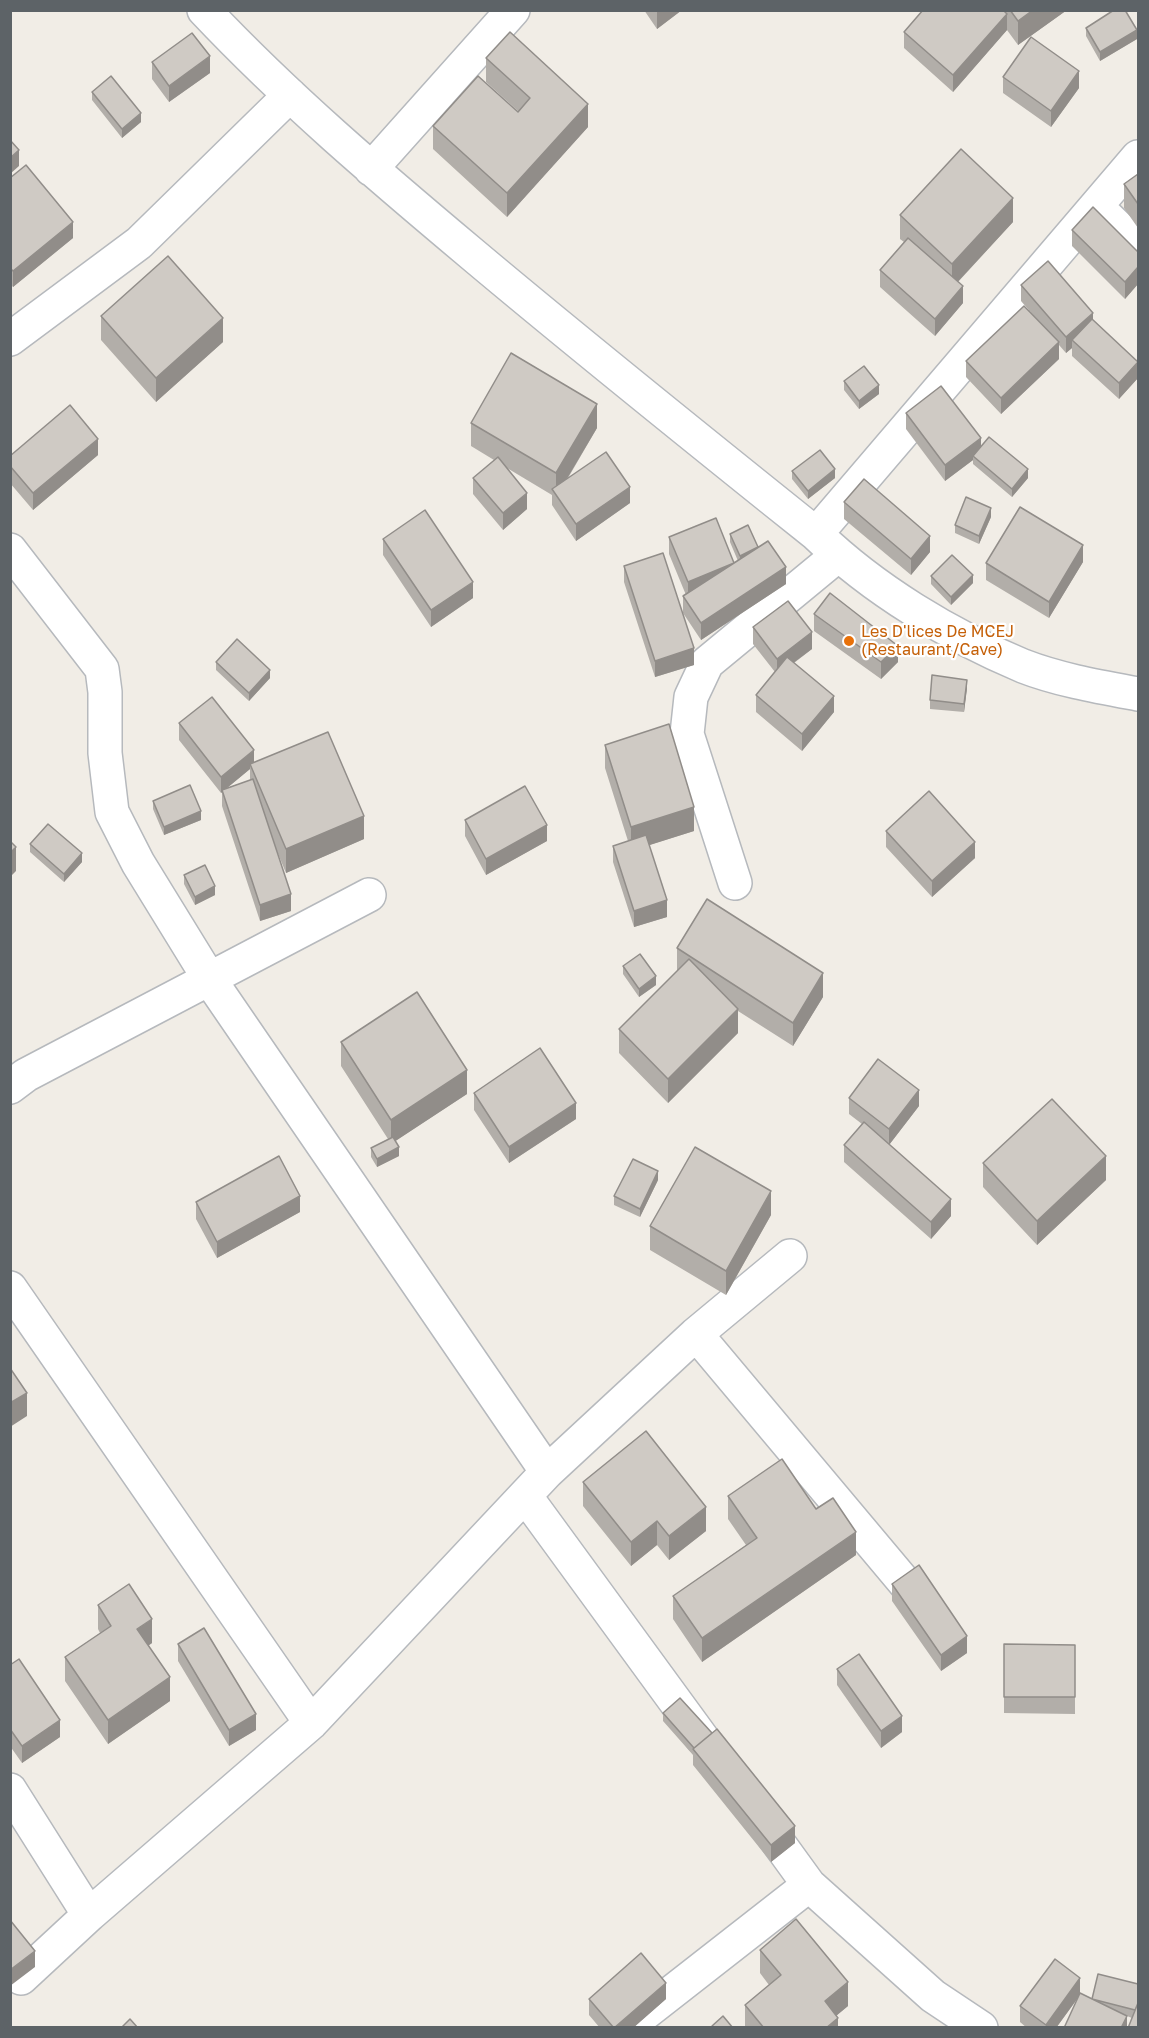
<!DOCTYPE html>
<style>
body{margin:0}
#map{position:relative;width:1149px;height:2038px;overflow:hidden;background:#f1ede6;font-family:"Golos Text",sans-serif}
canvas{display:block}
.frame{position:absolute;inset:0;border:12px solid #5d6367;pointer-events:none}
</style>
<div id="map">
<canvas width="1149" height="2038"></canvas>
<div class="frame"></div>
</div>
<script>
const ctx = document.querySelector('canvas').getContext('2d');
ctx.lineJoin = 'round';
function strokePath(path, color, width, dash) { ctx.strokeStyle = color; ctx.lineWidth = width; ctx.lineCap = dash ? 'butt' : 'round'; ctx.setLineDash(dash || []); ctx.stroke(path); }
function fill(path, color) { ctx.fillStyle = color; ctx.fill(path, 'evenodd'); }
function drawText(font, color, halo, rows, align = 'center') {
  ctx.font = font + ' "Golos Text",sans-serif'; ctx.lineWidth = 4.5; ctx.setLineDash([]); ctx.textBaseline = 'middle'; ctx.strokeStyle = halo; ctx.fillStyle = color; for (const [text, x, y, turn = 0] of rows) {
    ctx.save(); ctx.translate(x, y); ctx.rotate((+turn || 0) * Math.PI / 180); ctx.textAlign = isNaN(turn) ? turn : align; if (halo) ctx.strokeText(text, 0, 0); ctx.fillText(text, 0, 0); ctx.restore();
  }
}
const minor = new Path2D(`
 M204,10c83,88 175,166 268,244 113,95 228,187 344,280 58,56 133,101 207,132 36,14 77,21 115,28
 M371,169l142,-159
 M1098,208l40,39
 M10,339l129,-96 151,-148
 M816,534l322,-377
 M10,550l92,119 3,23v61l7,59 26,51 72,117 337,492
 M735,883l-48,-149 4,-37 16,-34 131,-108
 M10,1087l16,-12 343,-180
 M10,1288l301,435
 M696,1334l219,261
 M526,1497l176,241
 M10,1790l79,125
 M759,1816l50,69 124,111 48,32
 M21,1978l68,-63 222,-192 236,-251 149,-138 94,-78
 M626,2028l183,-143`);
const wall = new Path2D(`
 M644,10h38l-25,19z
 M923,10h144l-49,35 -11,-15 -54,62 -49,-44v-16z
 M1086,28l51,11 -37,22 -14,-25z
 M486,58l102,69 -81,90 -74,-68v-23l85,-15 -32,-29z
 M152,62l58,11 -41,29 -17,-23z
 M1003,77l76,11 -28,39 -48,-34z
 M92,92l49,30 -19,16 -30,-38z
 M1138,174v54l-14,-20v-24z
 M10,178l63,60 -60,49 -2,-2 -1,13z
 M900,215l113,7 -55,60 5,21 -28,33 -55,-49v-17l24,-28 -4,-3z
 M1072,230l66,22v32l-13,15 -53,-53z
 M1021,285l72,35 45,58 -19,21 -47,-43v-8l-6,5 -7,-8v14l-58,55 -35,-37v-16l75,-37 -20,-23z
 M101,316l122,26 -67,60 -55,-62z
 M844,381l35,13 -20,15 -15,-19z
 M906,413l75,34 47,31 -16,19 -39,-33v-4l-28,21 -39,-52z
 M471,423l126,5 -29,50 62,25 -54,38 -24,-36v-10l-45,-27 20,41 -24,21 -30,-36v-16l21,-18 -23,-14z
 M98,455l-65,55 -23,-27v-27z
 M792,471l43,7 -27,21 -16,-20z
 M844,502l86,50 -19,23 -67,-56z
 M991,517l-12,27 -24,-11v-8z
 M730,534l28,13 28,37 -85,56 -18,-27v-17l3,-1 -17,-41v-17l65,26 4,-2 -8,-19z
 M383,539l90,59 -42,29 -48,-72z
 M1083,562l-34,56 -63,-38v-17z
 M624,566l70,99 -39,12 -31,-95z
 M931,576l42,7 -22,22 -20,-21z
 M814,614l84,48 -17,17 -67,-48z
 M753,627l59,22 -18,14 40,49 -32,39 -46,-39v-17l19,-23 -22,-28z
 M216,662l54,16 -21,23 -33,-31z
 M967,688l-3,24 -34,-3v-9z
 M179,723l75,40 110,76 -78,34 -12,-29 17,67 -31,10 -38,-115v-14l-1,1 -42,-53zM250,769v11l-23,8z
 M605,745l89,86 -45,14 18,72 -33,10 -21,-65v-16l15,-5 -23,-73z
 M153,801l48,19 -37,15 -11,-26z
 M465,820l82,21 -61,34 -21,-39z
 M886,831l89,27 -43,39 -46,-50z
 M30,844l52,18 -18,20 -34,-30z
 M184,875l31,20 -20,10 -11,-21z
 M677,948l146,49 -30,49 -55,-35v22l-70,70 -49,-50v-24l58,-57z
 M623,966l33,19 -17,12 -16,-23z
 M341,1042l126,52 -72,47 4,15 -22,11 -6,-10v-9l17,-9 -47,-73z
 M474,1093l102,26 -67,44 -35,-53z
 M849,1098l70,8 -30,39 62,71 -20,23 -87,-77v-17l18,-21 -13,-10z
 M983,1163l123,17 -69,65 -54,-58z
 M658,1180l-18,37 -26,-12v-9z
 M196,1202l104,10 -83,46 -21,-39z
 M771,1215l-45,80 -76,-45v-24z
 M583,1482l123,49 -37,29 -12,-15 -26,21 -48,-60z
 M728,1496l88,13 40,46 -154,107 -29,-43v-23l73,-51 -18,-26z
 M892,1584l75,69 -26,18 -49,-70z
 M98,1605l54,38 -4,3 22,55 -62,43 -43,-63v-24l35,-24 -2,-4z
 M178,1644l78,86 -27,16 -51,-85z
 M1004,1644l71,1v69l-71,-1z
 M10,1665l50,72 -38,26 -12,-17z
 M837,1669l65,63 -21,16 -44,-63z
 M663,1713l132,130 -24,19 -78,-97v-10l-30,-34z
 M760,1950l88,56 -12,10 2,12h-93v-23l24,-20 -9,-12z
 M1138,1984v44l-6,-10 -5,-2v12l-49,-30 -22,30h-29l-7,-6v-16l60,-13 12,6z
 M589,1999h77l-33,29h-33l-11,-13z`);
const shadedWall = new Path2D(`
 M659,10h23l-25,19v-17z
 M1033,10h34l-49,35v-24z
 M1007,14v16l-54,62v-17z
 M1137,30v9l-37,22v-9z
 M210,56v17l-41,29v-16z
 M1079,71v17l-28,39v-16z
 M588,104v23l-81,90v-24z
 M141,113v9l-19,16v-9z
 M19,150v16l-9,8v-16z
 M1013,198v24l-61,66v-24z
 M73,222v16l-60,49v-16z
 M1138,267v17l-13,15v-17z
 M963,286v17l-28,33v-17z
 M1093,313v17l-21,10v8l-6,5v-16z
 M223,318v24l-67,60v-24z
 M1059,342v17l-58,55v-16z
 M1138,362v16l-19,21v-16z
 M879,385v9l-20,15v-8z
 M597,404v24l-41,69v-24z
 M981,438v16l-8,2v4l-28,21v-16z
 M98,439v16l-65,55v-17z
 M835,469v9l-27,21v-8z
 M1028,469v9l-16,19v-8z
 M630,487v16l-54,38v-17z
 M527,493v16l-24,21v-17z
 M991,508v9l-12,27v-8z
 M930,536v16l-19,23v-16z
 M1083,545v17l-34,56v-16z
 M758,547l-18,17v-8z
 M734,563l-46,35v-16z
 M786,567v17l-85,56v-17z
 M973,575v8l-22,22v-8z
 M473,582v16l-42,29v-17z
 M812,632v17l-35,26v-16z
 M898,646v16l-17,17v-17z
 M694,648v17l-39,12v-16z
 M270,670v8l-21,23v-8z
 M967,680v8l-3,24v-8z
 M834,696v16l-32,39v-17z
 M254,750v17l-4,-3v5l-29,24v-16z
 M694,807v24l-63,20v-24z
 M201,811v9l-37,15v-8z
 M364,816v23l-78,34v-24z
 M547,825v16l-61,34v-16z
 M975,842v16l-43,39v-16z
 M16,847v24l-6,6v-24z
 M82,853v9l-18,20v-8z
 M215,886v9l-20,10v-8z
 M291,894v17l-31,10v-16z
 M667,900v17l-33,10v-16z
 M823,973v24l-30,49v-23z
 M656,976v9l-17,12v-8z
 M738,1009v24l-70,70v-24z
 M467,1070v24l-76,50v-24z
 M919,1090v16l-30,39v-16z
 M576,1103v16l-67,44v-16z
 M399,1147v9l-22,11v-8z
 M1106,1156v24l-69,65v-24z
 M658,1171v9l-18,37v-8z
 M771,1191v24l-45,80v-24z
 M300,1196v16l-83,46v-16z
 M951,1199v17l-20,23v-17z
 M27,1393v23l-17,11v-24z
 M706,1507v24l-37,29v-24z
 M657,1521v24l-26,21v-24z
 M856,1532v23l-154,107v-24z
 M152,1619v24l-15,10v-24z
 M967,1636v17l-26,18v-16z
 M170,1677v24l-62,43v-24z
 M256,1714v16l-27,16v-16z
 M902,1716v16l-21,16v-17z
 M60,1720v17l-38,26v-17z
 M795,1826v17l-24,19v-17z
 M35,1951v16l-25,19v-16z
 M1080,1978v17l-24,33h-10v-3z
 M848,1982v24l-23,19v-24z
 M666,1983v16l-33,29h-19z
 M1127,2016v12h-6z
 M838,2018v10h-12z`);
const building = new Path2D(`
 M923,10h80l4,4 -54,61 -49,-43z
 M1010,10h23l-15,11z
 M1114,10h11l12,20 -37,22 -14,-24z
 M510,32l78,72 -81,89 -74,-67 45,-50 40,36 12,-14 -44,-40z
 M192,33l18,23 -41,30 -17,-24z
 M1031,37l48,34 -28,40 -48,-34z
 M111,76l30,37 -19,16 -30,-37z
 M10,140l9,10 -9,8z
 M961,149l52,49 -61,66 -52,-49z
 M26,165l47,57 -60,49 -3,-3v-90z
 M1138,174v30l-14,-20z
 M1093,207l45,45v15l-13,15 -53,-52z
 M908,238l55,48 -28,33 -55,-49z
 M168,256l55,62 -67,60 -55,-62z
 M1048,261l45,52 -27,24 -45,-52z
 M1024,306l35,36 -58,56 -35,-37z
 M1092,319l46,43 -19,21 -47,-43z
 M511,353l86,51 -41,69 -85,-50z
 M864,366l15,19 -20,16 -15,-20z
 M941,386l40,52 -36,27 -39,-52z
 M70,405l28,34 -65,54 -23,-27v-10z
 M989,437l39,32 -16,20 -39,-33z
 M820,450l15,19 -27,22 -16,-20z
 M606,452l24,35 -54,37 -24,-35z
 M498,457l29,36 -24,20 -30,-35z
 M864,479l66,57 -19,23 -67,-57z
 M966,497l25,11 -12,28 -24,-11z
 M1020,507l63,38 -34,57 -63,-39z
 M425,510l48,72 -42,28 -48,-71z
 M716,518l18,45 -46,19 -19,-45z
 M748,525l10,22 -18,9 -10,-22z
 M768,541l18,26 -85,56 -18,-27z
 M663,553l31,95 -39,13 -31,-95z
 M952,555l21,20 -22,22 -20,-21z
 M830,593l68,53 -17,16 -67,-48z
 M788,601l24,31 -35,27 -24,-32z
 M237,639l33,31 -21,23 -33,-31z
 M787,657l47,39 -32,38 -46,-39z
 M932,675l35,5 -3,24 -34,-4z
 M212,697l42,53 -33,27 -42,-54z
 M669,724l25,83 -63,20 -26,-82z
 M328,732l36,84 -78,33 -36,-85z
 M253,779l38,115 -31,11 -38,-115z
 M190,785l11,26 -37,16 -11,-26z
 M525,786l22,39 -61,34 -21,-39z
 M929,791l46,51 -43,39 -46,-50z
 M48,824l34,29 -18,21 -34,-30z
 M646,835l21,65 -33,11 -21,-65z
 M10,841l6,6 -6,6z
 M205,865l10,21 -20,11 -11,-22z
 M707,899l116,74 -30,50 -116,-75z
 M640,954l16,22 -17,13 -16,-23z
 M689,959l49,50 -70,70 -49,-50z
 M417,992l50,78 -76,50 -50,-78z
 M540,1048l36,55 -67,44 -35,-54z
 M878,1059l41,31 -30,39 -40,-31z
 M1052,1099l54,57 -69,65 -54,-58z
 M864,1122l87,77 -20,23 -87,-77z
 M393,1137l6,10 -22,12 -6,-11z
 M695,1147l76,44 -45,80 -76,-45z
 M279,1156l21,40 -83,46 -21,-40z
 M633,1159l25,12 -18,38 -26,-13z
 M10,1368l17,25 -17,10z
 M646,1431l60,76 -37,29 -12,-15 -26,21 -48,-60z
 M782,1459l34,50 17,-11 23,34 -154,106 -29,-42 84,-58 -29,-42z
 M919,1565l48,71 -26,19 -49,-71z
 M129,1584l23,35 -15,10 33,48 -62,43 -43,-63 46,-31 -13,-21z
 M204,1628l52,86 -27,16 -51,-86z
 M1004,1644l71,1v52h-71z
 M859,1654l43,62 -21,15 -44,-62z
 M19,1659l41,61 -38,26 -12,-17v-64z
 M680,1698l32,35 -18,15 -31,-35z
 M717,1729l78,97 -24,19 -78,-96z
 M796,1919l52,63 -23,19 13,17 -12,10h-62l-19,-23 36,-30 -21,-25z
 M10,1920l25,31 -25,19z
 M641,1953l25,30 -52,45 -25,-29z
 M1055,1959l25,19 -34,47 -26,-19z
 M1098,1974l40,10v19l-3,7 -43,-11z
 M1080,1993l47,23 -6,12h-57z
 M1138,2003v25h-10z
 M723,2016l10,12h-20l-1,-2z
 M130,2019l8,9h-17z`);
const markers = [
 [849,641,6,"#e8710a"]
];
const foodNames = [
 ["Les D'lices De MCEJ",861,632],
 ["(Restaurant/Cave)",861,650]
];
strokePath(minor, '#b6b9bd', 36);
strokePath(minor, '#fff', 33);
fill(wall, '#b2aea9');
fill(shadedWall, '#918d89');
fill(building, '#cfcac4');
strokePath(building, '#918d89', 1.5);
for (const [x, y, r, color] of markers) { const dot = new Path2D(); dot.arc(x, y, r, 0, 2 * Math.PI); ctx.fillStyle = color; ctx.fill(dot); strokePath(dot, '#fff', 2); }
drawText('16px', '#c56008', '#fff', foodNames, 'left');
</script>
